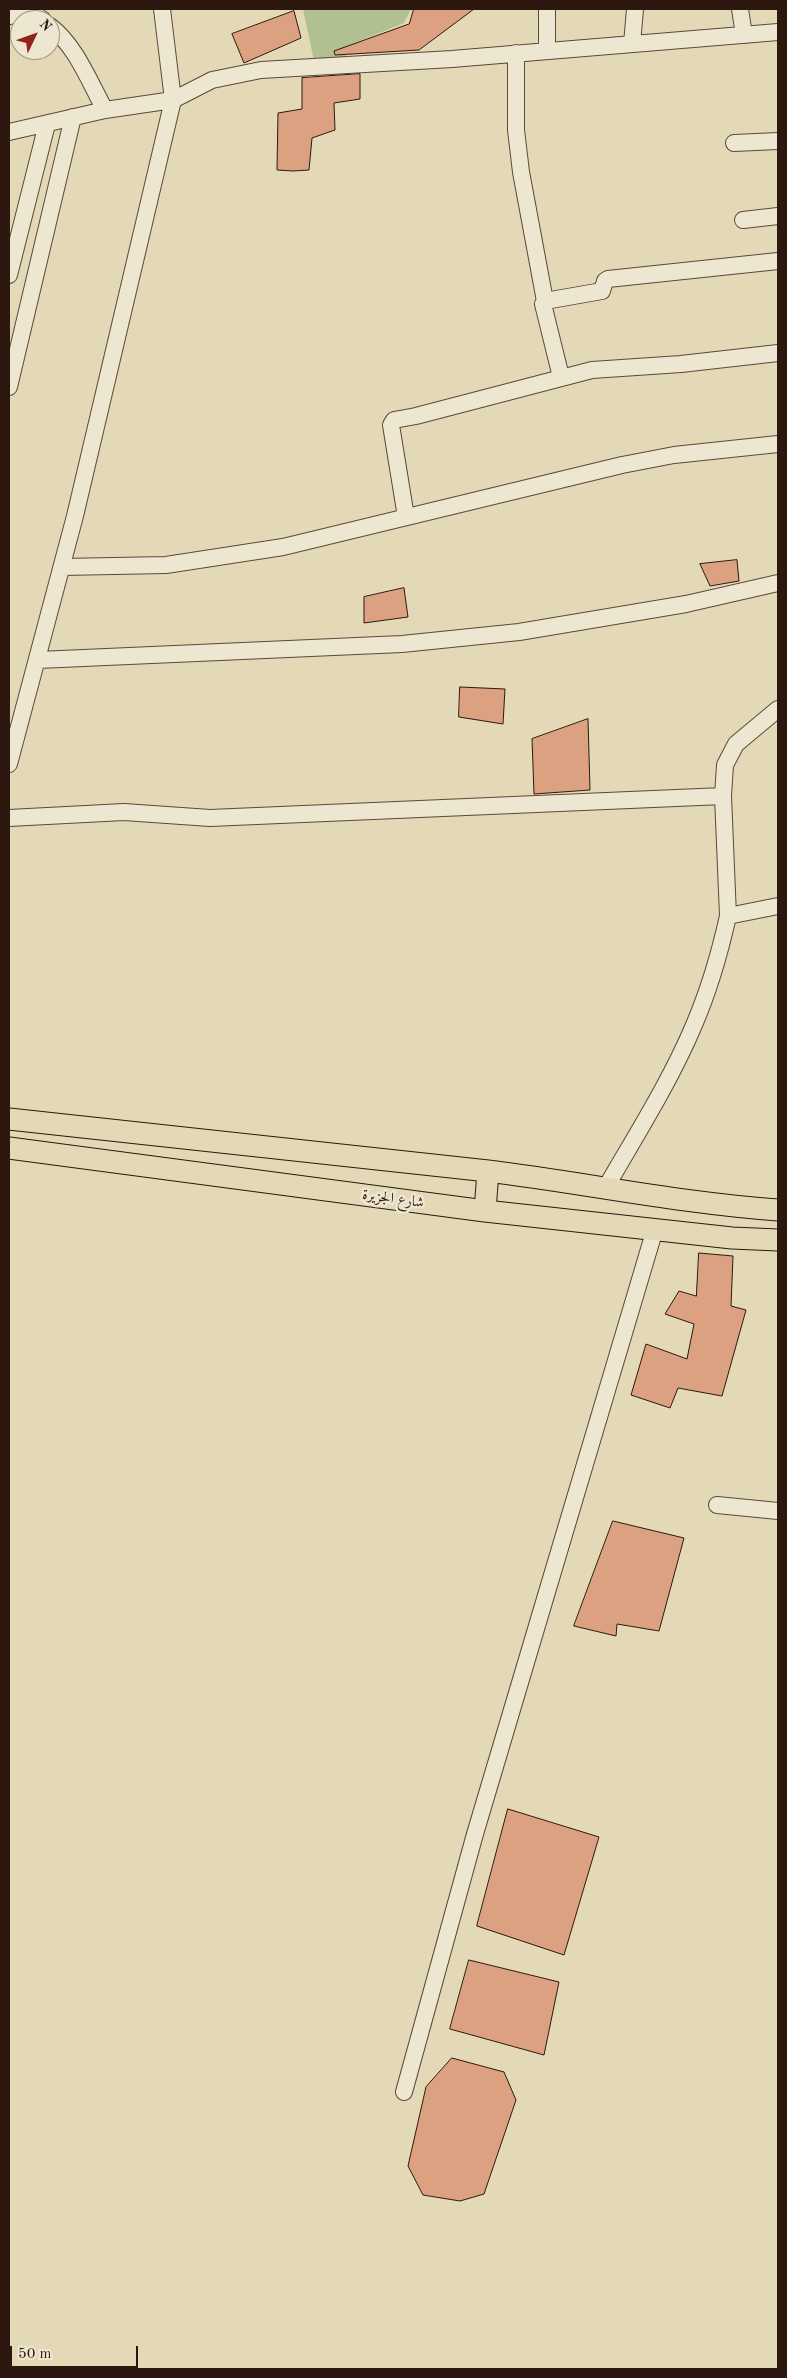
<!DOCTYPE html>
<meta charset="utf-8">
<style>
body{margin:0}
#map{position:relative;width:787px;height:2378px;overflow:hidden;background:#e4d9b7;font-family:"Old Standard TT",serif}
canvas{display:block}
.frame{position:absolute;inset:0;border:10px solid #2d1810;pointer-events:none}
.north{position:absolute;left:10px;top:10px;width:50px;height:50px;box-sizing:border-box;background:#ede6d0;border:1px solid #a09483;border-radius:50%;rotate:48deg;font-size:14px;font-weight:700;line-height:20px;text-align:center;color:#2d1810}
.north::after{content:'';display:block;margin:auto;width:18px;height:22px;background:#8f2418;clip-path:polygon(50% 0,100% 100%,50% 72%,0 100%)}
.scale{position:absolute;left:10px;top:2346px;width:128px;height:22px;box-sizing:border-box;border:2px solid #2d1810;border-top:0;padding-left:6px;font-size:15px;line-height:18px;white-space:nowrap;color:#2d1810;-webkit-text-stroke:4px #ede6d0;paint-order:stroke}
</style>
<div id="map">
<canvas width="787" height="2378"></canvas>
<div class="frame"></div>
<div class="north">N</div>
<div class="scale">50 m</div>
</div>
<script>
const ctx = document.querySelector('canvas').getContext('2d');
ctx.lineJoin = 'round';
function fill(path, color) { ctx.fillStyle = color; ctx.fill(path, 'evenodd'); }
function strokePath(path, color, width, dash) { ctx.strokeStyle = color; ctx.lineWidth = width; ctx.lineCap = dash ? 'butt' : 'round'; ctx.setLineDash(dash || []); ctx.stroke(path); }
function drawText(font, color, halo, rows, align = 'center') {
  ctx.font = font + ' "Old Standard TT",Amiri,serif'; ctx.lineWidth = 5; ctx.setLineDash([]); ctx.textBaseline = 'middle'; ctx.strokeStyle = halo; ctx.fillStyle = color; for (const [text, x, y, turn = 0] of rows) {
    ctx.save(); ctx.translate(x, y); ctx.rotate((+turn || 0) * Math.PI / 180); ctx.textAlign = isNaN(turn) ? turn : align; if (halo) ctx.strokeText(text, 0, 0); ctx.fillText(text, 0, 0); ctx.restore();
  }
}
const green = new Path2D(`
 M303,9h108l-7,14 -59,24 1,10 -32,4z`);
const building = new Path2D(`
 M414,9h60l-55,41 -84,5 -1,-4 75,-27z
 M294,11l7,27 -57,25 -12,-29z
 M360,74v25l-26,4 1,27 -23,8 -3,32 -16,1 -16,-1 1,-57 24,-4v-31z
 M737,560l2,21 -29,5 -10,-22z
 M404,588l4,29 -44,6v-26z
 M460,687l45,2 -2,35 -44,-7z
 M588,719l2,71 -56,4 -2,-55z
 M699,1253l34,3 -2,50 15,4 -24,86 -44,-8 -8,20 -39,-13 15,-51 41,15 7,-35 -29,-10 14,-23 17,5z
 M613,1521l71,17 -25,93 -42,-7 -1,12 -42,-10z
 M508,1809l91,28 -35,118 -87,-29z
 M469,1960l90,22 -15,73 -94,-26z
 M452,2058l52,14 12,28 -32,94 -24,7 -37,-6 -15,-29 18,-79z`);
const minor = new Path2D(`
 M740,9l4,26
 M9,16c13,-2 23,-5 34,4
 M50,26c26,20 39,55 55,84
 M632,44l3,-35
 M547,51v-42
 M516,53v77l5,42 24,129
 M9,132l96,-22 68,-10 39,-20 49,-10 191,-11 326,-27
 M734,143l44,-2
 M743,220l35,-4
 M9,275l38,-151
 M561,377l-18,-73 2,-3 57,-10 3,-10 3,-2 170,-18
 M9,387l64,-270
 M406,517l-15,-92 3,-5 22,-4 176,-46 89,-6 97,-11
 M62,567l104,-2 117,-18 339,-82 52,-10 104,-11
 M38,660l364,-16 117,-12 167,-28 92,-21
 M9,764l66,-248 98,-416 -11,-91
 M9,818l115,-6 86,6 513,-22
 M728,916l-5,-120 2,-31 11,-21 42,-35
 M605,1189c31,-54 65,-107 89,-164 15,-35 26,-73 34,-109l50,-10
 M717,1505l61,6
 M404,2092l71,-258 180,-605`);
const major = new Path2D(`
 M9,1119l479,52c97,12 192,32 290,39
 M9,1148l476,63 247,27 46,2
 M485,1211l3,-40`);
const streetNames = [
 ["شارع الجزيرة",393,1199,8]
];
fill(green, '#b0c091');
fill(building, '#dca181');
strokePath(building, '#2d1810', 1);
strokePath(minor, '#5b483a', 18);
strokePath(major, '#2d1810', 23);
strokePath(minor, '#ede6d0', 16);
strokePath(major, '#e4d9b7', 21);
drawText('15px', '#2d1810', '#ede6d0', streetNames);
</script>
